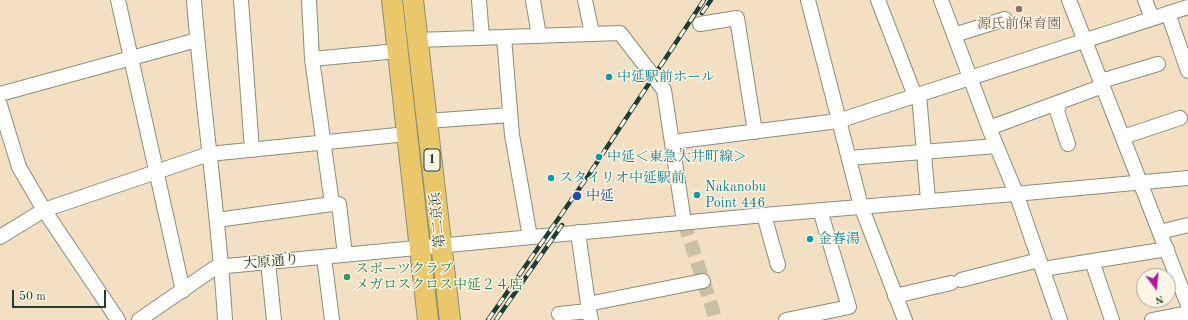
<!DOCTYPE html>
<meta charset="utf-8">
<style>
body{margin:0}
#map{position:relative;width:1188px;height:320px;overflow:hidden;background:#f3dfc1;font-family:"Old Standard TT",serif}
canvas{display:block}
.north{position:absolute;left:1136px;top:268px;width:40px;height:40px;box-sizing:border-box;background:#fcf5e5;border:1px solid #a4ab9e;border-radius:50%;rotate:164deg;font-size:11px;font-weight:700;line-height:16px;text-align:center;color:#1f3d34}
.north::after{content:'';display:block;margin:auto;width:14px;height:18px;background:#b5179e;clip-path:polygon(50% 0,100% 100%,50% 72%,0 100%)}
.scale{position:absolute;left:12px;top:290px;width:94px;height:18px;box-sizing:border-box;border:2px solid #1f3d34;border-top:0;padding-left:5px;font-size:12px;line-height:14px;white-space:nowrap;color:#1f3d34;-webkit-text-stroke:3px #fcf5e5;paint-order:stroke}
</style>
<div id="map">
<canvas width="1188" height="320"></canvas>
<div class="north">N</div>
<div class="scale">50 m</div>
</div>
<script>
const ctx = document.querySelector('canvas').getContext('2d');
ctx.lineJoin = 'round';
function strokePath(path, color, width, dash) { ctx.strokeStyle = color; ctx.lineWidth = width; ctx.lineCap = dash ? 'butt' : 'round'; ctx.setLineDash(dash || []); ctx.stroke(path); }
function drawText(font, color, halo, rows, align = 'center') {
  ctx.font = font + ' "Old Standard TT","Noto Serif JP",serif'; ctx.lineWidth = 3; ctx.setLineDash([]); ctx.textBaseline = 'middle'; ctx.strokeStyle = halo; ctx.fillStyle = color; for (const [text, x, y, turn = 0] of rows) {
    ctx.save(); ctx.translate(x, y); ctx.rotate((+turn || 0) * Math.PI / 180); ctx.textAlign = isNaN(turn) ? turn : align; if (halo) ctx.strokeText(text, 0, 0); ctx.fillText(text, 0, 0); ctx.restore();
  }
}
const minorTunnel = new Path2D(`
 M684,222l32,98`);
const minor = new Path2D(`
 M118,0l65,291
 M194,0c8,107 25,213 31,320
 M241,0l11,150
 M479,0l3,38
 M533,0l6,36
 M585,0l7,33
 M808,0l53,206 44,114
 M878,0l37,96
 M941,0l48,128 27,65 44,127
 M1069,0l119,305
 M1145,0l7,18
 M1168,13l20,58
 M700,24l37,-6 18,114
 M954,35l51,-16
 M504,37l8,98 18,102
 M417,40l203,-7 44,57 20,132
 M312,59l75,-7
 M1101,81l57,-17
 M0,94l197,-54
 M919,95l9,105
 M1060,102l-3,9 11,33
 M0,105l19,62 25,43 74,110
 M427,121l83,-6
 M989,128l114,-42
 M1123,137l57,-19
 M672,142l166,-21 350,-114
 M849,158l147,-12
 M332,204h7l6,51
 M764,215l14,50
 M217,220l115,-16 -20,-145 -3,-59
 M578,232l11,79
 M1160,232l28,-7
 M0,237l44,-27 165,-56 198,-20
 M324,257l8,63
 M1092,261l20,59
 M268,262l6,58
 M1043,269l124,-20
 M961,280l78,-20
 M895,296l56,-13
 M588,304l115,-23
 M559,314l30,-3 2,9
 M139,320l77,-53 548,-52 262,-22 162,-15
 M786,320l63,-13 -29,-97
 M1152,320l36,-7`);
const highway = new Path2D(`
 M392,0l36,320
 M413,0l37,320`);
const rail = new Path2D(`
 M702,13l9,-13
 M488,320l100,-144 116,-176
 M496,320l66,-95`);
const markers = [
 [1019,9,4,"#8d6e63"],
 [609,77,4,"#0f9aa8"],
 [599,157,4,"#0f9aa8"],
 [551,178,4,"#0f9aa8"],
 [697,195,4,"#0f9aa8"],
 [577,196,5,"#1a4fb4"],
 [810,239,4,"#0f9aa8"],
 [347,277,4,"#2e9e5b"]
];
const shields = [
 [432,160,16]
];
const shieldNames = [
 ["1",432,160]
];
const educationNames = [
 ["源氏前保育園",1019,24]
];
const cultureNames = [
 ["中延駅前ホール",617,77],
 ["中延＜東急大井町線＞",607,157],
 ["スタイリオ中延駅前",559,178],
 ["Nakanobu",705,187],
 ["Point 446",705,203],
 ["金春湯",818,239]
];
const transitNames = [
 ["中延",586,196]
];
const streetNames = [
 ["第二京浜",438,220,-96],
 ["大原通り",271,262,-5]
];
const leisureNames = [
 ["スポーツクラブ",355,269],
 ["メガロスクロス中延２４店",355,285]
];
strokePath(minorTunnel, '#c9bfa5', 14, [14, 7]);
strokePath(minor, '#898e7a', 16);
strokePath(highway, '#898e7a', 22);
strokePath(minor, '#fff', 14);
strokePath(highway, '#eac769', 20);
strokePath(rail, '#1f3d34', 4.5);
strokePath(rail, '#fcf5e5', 3, [9]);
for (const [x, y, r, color] of markers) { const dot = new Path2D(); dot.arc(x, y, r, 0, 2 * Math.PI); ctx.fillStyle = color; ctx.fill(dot); strokePath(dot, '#fcf5e5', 1.5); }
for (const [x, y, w] of shields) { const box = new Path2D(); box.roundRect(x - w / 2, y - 11, w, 22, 3); ctx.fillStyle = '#fcf5e5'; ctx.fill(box); strokePath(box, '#1f3d34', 1); }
drawText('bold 13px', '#1f3d34', null, shieldNames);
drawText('14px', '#785e54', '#fcf5e5', educationNames);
drawText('14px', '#0d838f', '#fcf5e5', cultureNames, 'left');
drawText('14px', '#164399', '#fcf5e5', transitNames, 'left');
drawText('14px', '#1f3d34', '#fcf5e5', streetNames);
drawText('14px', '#27864d', '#fcf5e5', leisureNames, 'left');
</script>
